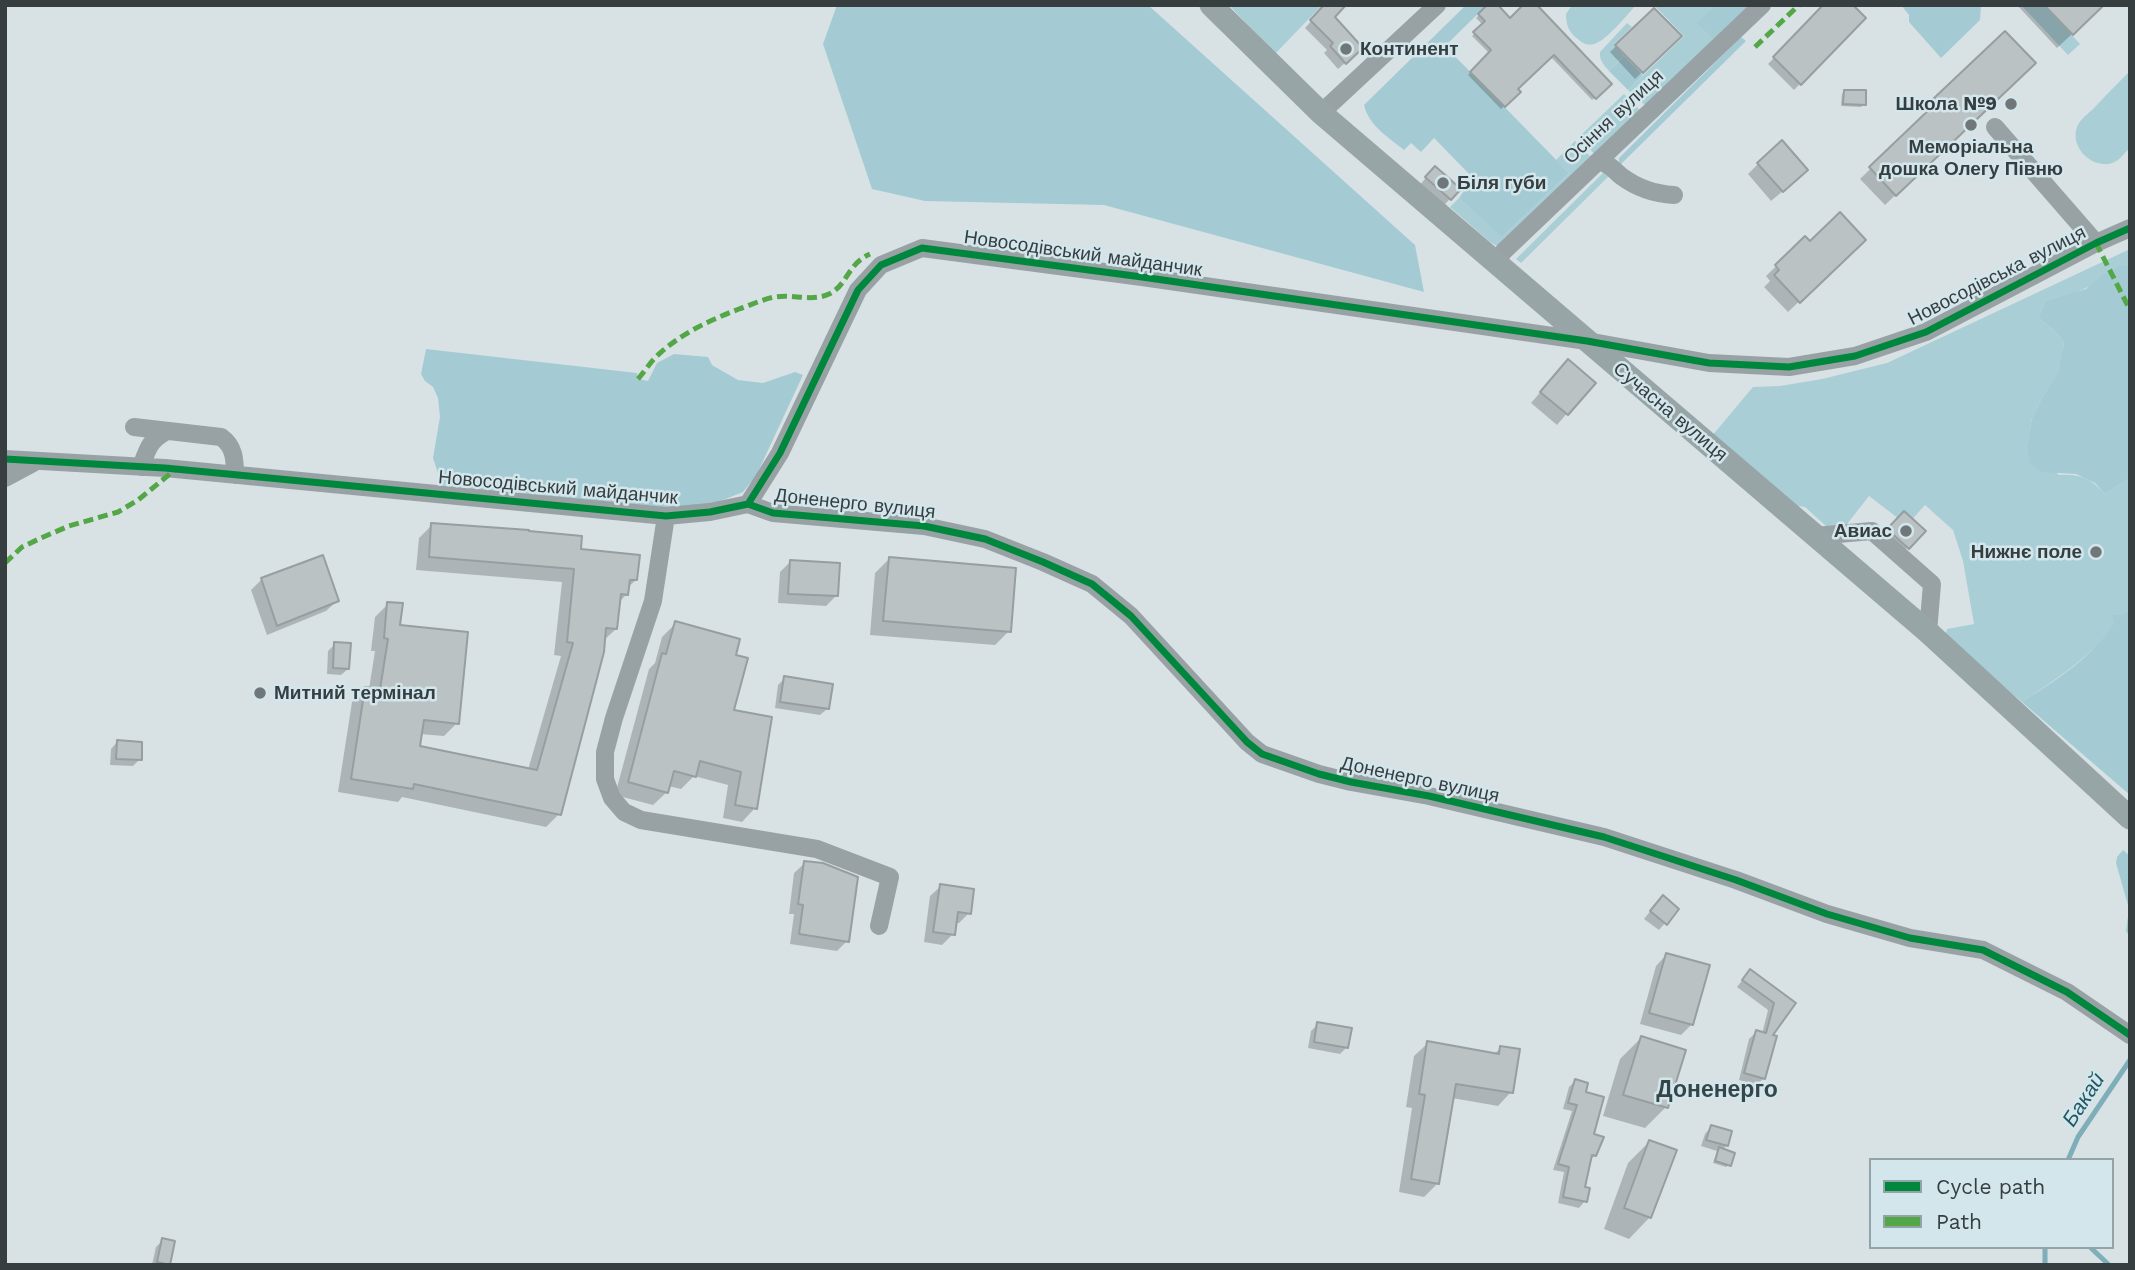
<!DOCTYPE html>
<meta charset="utf-8">
<style>
body{margin:0}
#map{position:relative;width:2135px;height:1270px;overflow:hidden;background:#d8e2e5;font-family:"Work Sans",sans-serif}
canvas{display:block}
.frame{position:absolute;inset:0;border:7px solid #363e40;pointer-events:none}
.legend{position:absolute;left:1869px;top:1158px;width:245px;height:91px;box-sizing:border-box;background:#d2e6eb;border:2px solid #94a3a7;margin:0;padding:9px 12px;list-style:none;font-size:21px;color:#363e40}
.legend li{display:flex;align-items:center;gap:14px;height:35px}
.legend b{width:35px;border:2px solid #94a3a7}
</style>
<div id="map">
<canvas width="2135" height="1270"></canvas>
<div class="frame"></div>
<ul class="legend">
<li><b style="height:9px;background:#00873e"></b>Cycle path</li>
<li><b style="height:9px;background:#53a746"></b>Path</li>
</ul>
</div>
<script>
const ctx = document.querySelector('canvas').getContext('2d');
ctx.lineJoin = 'round';
function fill(path, color) { ctx.fillStyle = color; ctx.fill(path, 'evenodd'); }
function strokePath(path, color, width, dash) { ctx.strokeStyle = color; ctx.lineWidth = width; ctx.lineCap = dash ? 'butt' : 'round'; ctx.setLineDash(dash || []); ctx.stroke(path); }
function drawText(font, color, halo, rows, align = 'center') {
  ctx.font = font + ' "Work Sans",sans-serif'; ctx.lineWidth = 5; ctx.setLineDash([]); ctx.textBaseline = 'middle'; ctx.strokeStyle = halo; ctx.fillStyle = color; for (const [text, x, y, turn = 0] of rows) {
    ctx.save(); ctx.translate(x, y); ctx.rotate((+turn || 0) * Math.PI / 180); ctx.textAlign = isNaN(turn) ? turn : align; if (halo) ctx.strokeText(text, 0, 0); ctx.fillText(text, 0, 0); ctx.restore();
  }
}
const green = new Path2D(`
 M1229,5h93l-47,49z
 M1572,5h64c-9,10 -30,36 -42,39 -6,2 -12,-1 -16,-5 -9,-6 -12,-14 -12,-25z
 M1654,5h61l-17,18 17,18 -69,65 -18,-16 56,-54z
 M2021,5h23l36,39 -12,11z
 M1627,23l5,4 -18,17 10,12 -15,15c-5,-6 -10,-11 -9,-19z
 M2130,71v77c-4,3 -8,9 -12,12 -22,15 -53,-14 -39,-37 4,-6 11,-11 16,-16 11,-12 23,-24 35,-36z
 M1624,94l15,15 2,6 -45,41 -17,-19z
 M1575,141l17,17 -95,88 -7,-4 -40,-35 9,-9 42,37 5,-2 63,-60 -13,-13z
 M1603,173h9l-91,90 -5,-4z
 M2130,249v17c-24,1 -28,15 -46,23 -12,6 -27,9 -39,12l-7,17 15,11 11,13 -4,30 -17,24 -11,22 -5,28 32,29c21,-1 31,3 46,19l25,-16v131c-16,11 -24,28 -37,40 -22,21 -46,36 -71,53l-77,-65 2,-8 27,-5 -11,-63 -10,-31 -28,-25 -18,20 -38,-29 -22,28 -20,3 -22,-20 -19,-3 -75,-67 42,-50 27,-1 42,-7 65,-16z`);
const forest = new Path2D(`
 M837,5h311l267,240 9,47 -320,-87 -179,-4 -53,-12 -49,-145z
 M1466,5h21l-42,41 124,127 -63,60 -5,3 -42,-38 14,-20 -39,-40 -13,14 -10,-9 -7,7c-16,-13 -35,-24 -40,-45z
 M1715,5h37l-37,36 -18,-18z
 M1901,5h80l-1,15 -39,38 -32,-36v-7z
 M1741,37l5,4 -127,125v-8z
 M1624,56l19,19 -15,15 -19,-19z
 M2119,266h11v212l-25,16 -10,-11 -19,-9 -34,-2 -12,-8 -3,-18 5,-28 11,-22 16,-24 5,-30 -11,-13 -15,-11 7,-17 41,-12 15,-13z
 M426,349l211,24 1,6 10,2 9,-18 17,-9 34,3 4,8 26,15 25,3 32,-11 8,3 -47,101 -13,16 -35,14 -42,2 -224,-23 -9,-27 7,-41 -2,-19 -5,-11 -8,-6 -4,-7z
 M2130,609v186l-108,-93c37,-24 67,-42 92,-79l-2,-8h10z
 M2123,850l7,6v81l-4,-6 3,-22 -13,-46 1,-6z`);
const shadow = new Path2D(`
 M1326,5l28,50 -16,14 -14,-16 3,-3 -22,-22z
 M1489,5l21,15 100,64 -18,16 -42,-44 -34,33 2,3 -17,17 -33,-34 22,-21 -18,-18 11,-11 -7,-7z
 M1826,5l38,13 -70,72 -26,-26z
 M2017,5h86l-46,43z
 M1654,10l25,26 -44,43 -25,-27z
 M2033,63l-148,142 -25,-26 67,-65 -3,-3 10,-10z
 M1844,92l20,12 -3,3 -20,-1 1,-12z
 M1758,164l38,16 -25,21 -23,-27z
 M1428,175l22,24 -7,7 -23,-21z
 M1805,238l5,5 54,-3 -76,72 -24,-25 6,-6 -4,-5z
 M1558,372l35,11 -36,42 -26,-22z
 M1904,513l19,18 -18,19 -19,-17z
 M432,525l147,25 57,30 -9,8v6l-8,8 -3,27 -13,12 -44,173 -13,13 -144,-30 -4,5 -60,-10 14,-90 13,-13h4l6,-38h-4l4,-34 13,-13 10,22 59,97 -13,13 -24,-2 -2,13 110,23 33,-114 -7,-1 8,-73 -146,-12 3,-32z
 M889,559l120,72 -14,14 -125,-10 5,-62z
 M790,562l46,34 -10,10 -48,-3 2,-31z
 M262,579l75,22 -11,10 -59,24 -16,-45z
 M676,623l58,33 -3,55 24,97 -13,14 -19,-4 5,-33 -34,-9 -13,13 -13,-3 -1,6 -14,13 -38,-10 34,-126 6,-6 7,-26z
 M335,644l13,25 -7,6 -14,-1 1,-23z
 M785,678l42,31 -7,6 -45,-7 3,-23z
 M117,742l23,17 -7,7 -23,-1 1,-16z
 M805,863l42,78 -10,10 -47,-7 4,-30h-5l5,-41z
 M941,886l28,27 -10,10h-4l-2,11 -11,11 -18,-3 6,-46z
 M1656,904l21,5 -18,21 -15,-11z
 M1666,955l26,69 -11,11 -41,-11 16,-58z
 M1744,978l50,26 -24,32 -6,42 -7,7 -18,-5 10,-41 7,-7 6,2 6,-24 -31,-23z
 M1318,1024l29,23 -7,7 -32,-6 3,-17z
 M1641,1038l25,69 -21,21 -42,-12 17,-57z
 M1428,1043l65,12 8,-7 10,44 -13,14 -46,-8 -14,85 -14,14 -25,-5 13,-84 -6,-1 8,-51z
 M1575,1081l9,12 11,62 -6,6 -6,27 2,13 -6,7 -21,-5 6,-31 -11,-2 19,-59 -9,-2 6,-22z
 M1711,1127l16,18 -5,5 7,15 -3,2 -13,-4 4,-12 -16,-5 4,-12z
 M1649,1142l1,75 -21,22 -25,-10 24,-66z
 M163,1240l6,24 -17,1 4,-18z`);
const stream = new Path2D(`
 M2068,1160l10,-23 52,-77
 M2090,1247l19,18
 M2045,1265v-18`);
const building = new Path2D(`
 M1324,5h22l-11,12 28,31 -17,16 -16,-18 3,-3 -23,-23z
 M1487,5h11l12,13 13,-13h14l75,79 -16,15 -42,-44 -36,34 3,3 -16,15 -35,-35 21,-22 -18,-18 12,-11 -7,-7z
 M1823,5h30l13,13 -65,67 -28,-28z
 M2044,5h60l-31,30z
 M1654,8l28,28 -39,37 -28,-28z
 M2005,31l31,32 -140,133 -27,-29 67,-64 -3,-4z
 M1844,90h22v15l-23,-1z
 M1782,140l26,30 -25,22 -26,-29z
 M1435,166l26,23 -10,11 -26,-23z
 M1840,212l26,28 -66,63 -26,-28 5,-5 -4,-5 30,-29 5,5z
 M1568,359l28,24 -28,32 -28,-23z
 M1904,511l22,20 -17,18 -22,-20z
 M431,523l98,7v1l53,5 -1,13 59,6 -3,25h-7l-2,15 -7,-1 -4,35 -11,-1 -2,24 -43,163 -147,-31 -1,5 -62,-10 14,-92 15,2 8,-50 -4,-1 3,-36 16,1 -3,22 68,7 -9,92 -35,-4 -4,26 117,24 36,-127 -6,-1 7,-73 -145,-12z
 M323,555l16,46 -62,25 -16,-48z
 M889,557l127,11 -5,64 -128,-11z
 M790,560l50,3 -2,33 -50,-2z
 M675,621l65,18 -4,16 12,3 -14,52 38,7 -15,92 -22,-4 6,-33 -41,-11 -4,16 -22,-6 -6,22 -40,-11 34,-129 4,1z
 M334,642l17,1 -2,26 -16,-1z
 M784,676l49,8 -4,25 -49,-7z
 M117,740l25,2v18l-26,-1z
 M804,861l19,2 35,14 -9,65 -50,-8 4,-29 -5,-1z
 M940,884l34,5 -3,25 -13,-2 -3,23 -22,-3z
 M1663,895l16,14 -12,16 -17,-14z
 M1666,953l44,12 -17,60 -44,-12z
 M1750,969l46,34 -23,32 4,1 -12,43 -21,-6 12,-43 10,3 8,-30 -32,-23z
 M1317,1022l35,6 -4,20 -34,-6z
 M1641,1036l45,14 -18,58 -45,-13z
 M1427,1041l72,13 1,-8 20,3 -7,44 -57,-9 -17,100 -28,-5 14,-84 -6,-1z
 M1575,1079l13,4 -2,9 18,5 -10,37 10,3 -8,19 -4,-1 -7,32 5,1 -3,14 -24,-5 6,-30 -11,-3 19,-59 -9,-2z
 M1711,1125l21,6 -4,15 -22,-6z
 M1649,1140l28,10 -26,68 -27,-10z
 M1719,1147l16,6 -4,13 -16,-5z
 M162,1238l13,3 -5,24 -13,-3z`);
const minor = new Path2D(`
 M1321,113l116,-108
 M1995,127l101,116
 M1598,161c11,3 15,8 23,15 16,12 34,18 53,19
 M1496,261l8,-10 258,-246
 M134,427l87,10c13,9 14,22 14,38
 M5,459l160,9 501,48 44,-4 38,-8 32,-51 78,-163 23,-25 41,-17 220,29 445,64 122,22 80,4 66,-11 71,-24 170,-89 34,-15
 M141,467c6,-17 9,-28 26,-36
 M5,478l28,-15
 M748,504l25,9 151,13 61,13 58,23 49,22 39,32 116,126 15,12 57,20 32,8 78,14 175,41 132,43 91,34 83,24 73,12 84,42 63,43
 M666,516l-13,85 -39,117 -9,34v27l7,19 12,14 17,8 176,29 73,28 -11,49
 M1815,536l57,-5 60,53 -4,48`);
const major = new Path2D(`
 M1211,5l110,108 607,519 202,186`);
const quiet = new Path2D(`
 M1755,47l44,-42
 M2096,243l34,67
 M638,379c7,-8 13,-18 21,-25 23,-21 51,-34 80,-45 12,-4 24,-10 36,-12 18,-3 37,5 54,-3 19,-9 18,-30 41,-40
 M5,563l17,-16 19,-9 28,-12 49,-14 20,-12 38,-31`);
const cycleway = new Path2D(`
 M5,459l160,9 501,48 44,-4 38,-8 32,-51 78,-163 23,-25 41,-17 220,29 445,64 122,22 80,4 66,-11 71,-24 170,-89 34,-15
 M748,504l25,9 151,13 61,13 58,23 49,22 39,32 116,126 15,12 57,20 32,8 78,14 175,41 132,43 91,34 83,24 73,12 84,42 63,43`);
const markers = [
 [1346,49,7,"#6f777a"],
 [2011,104,7,"#6f777a"],
 [1971,125,7,"#6f777a"],
 [1443,183,7,"#6f777a"],
 [1906,531,7,"#6f777a"],
 [2096,552,7,"#6f777a"],
 [260,693,7,"#6f777a"]
];
const poiNames = [
 ["Континент",1360,49],
 ["Школа №9",1997,104,"right"],
 ["Меморіальна",1971,147,"center"],
 ["дошка Олегу Півню",1971,169,"center"],
 ["Біля губи",1457,183],
 ["Авиас",1892,531,"right"],
 ["Нижнє поле",2082,552,"right"],
 ["Митний термінал",274,693]
];
const streetNames = [
 ["Осіння вулиця",1614,117,-43],
 ["Новосодівський майданчик",1083,254,8],
 ["Новосодівська вулиця",1997,276,-27],
 ["Сучасна вулиця",1670,412,40],
 ["Новосодівський майданчик",558,488,5],
 ["Доненерго вулиця",855,504,6],
 ["Доненерго вулиця",1420,780,12]
];
const waterNames = [
 ["Бакай",2084,1100,-57]
];
const quarterNames = [
 ["Доненерго",1717,1090]
];
fill(green, '#a9ced6');
fill(forest, '#a4cbd4');
fill(shadow, '#0003');
strokePath(stream, '#7eaeb8', 5);
fill(building, '#bac2c4');
strokePath(building, '#969ea0', 2);
strokePath(minor, '#98a2a4', 18);
strokePath(major, '#98a5a7', 23);
strokePath(quiet, '#53a746', 5, [10, 5]);
strokePath(cycleway, '#00873e', 7);
for (const [x, y, r, color] of markers) { const dot = new Path2D(); dot.arc(x, y, r, 0, 2 * Math.PI); ctx.fillStyle = color; ctx.fill(dot); strokePath(dot, '#d2e6eb', 2.5); }
drawText('bold 19px', '#363e40', '#d2e6eb', poiNames, 'left');
drawText('19px', '#363e40', '#d2e6eb', streetNames);
drawText('italic 21px', '#215863', '#d2e6eb', waterNames);
drawText('bold 23px', '#35464a', '#d2e6eb', quarterNames);
</script>
